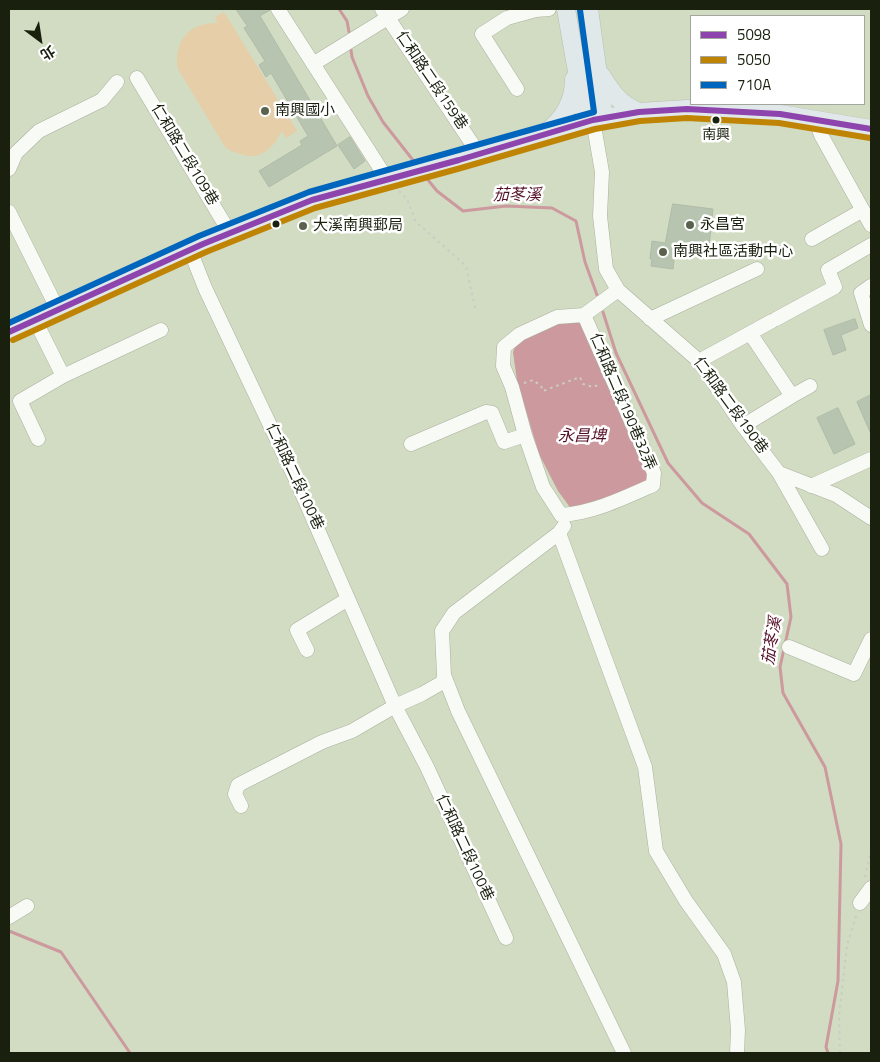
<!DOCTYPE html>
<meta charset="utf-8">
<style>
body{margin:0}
#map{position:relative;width:880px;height:1062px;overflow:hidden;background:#d2dcc2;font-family:"Titillium Web","Noto Sans TC",sans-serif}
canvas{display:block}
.frame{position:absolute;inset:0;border:10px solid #19200e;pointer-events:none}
.legend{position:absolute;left:690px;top:15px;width:175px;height:90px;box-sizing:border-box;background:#fff;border:1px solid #a3a69f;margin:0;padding:6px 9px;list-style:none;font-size:15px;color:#19200e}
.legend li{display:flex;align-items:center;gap:10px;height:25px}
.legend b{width:25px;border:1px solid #a3a69f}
.north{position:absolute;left:15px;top:15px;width:50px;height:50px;-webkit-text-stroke:4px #fff;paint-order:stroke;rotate:149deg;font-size:14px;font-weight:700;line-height:20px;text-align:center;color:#19200e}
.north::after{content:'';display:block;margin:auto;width:18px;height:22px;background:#19200e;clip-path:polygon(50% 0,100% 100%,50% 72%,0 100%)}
</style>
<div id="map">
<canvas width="880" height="1062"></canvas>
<div class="frame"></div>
<ul class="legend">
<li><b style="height:6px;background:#8e44ad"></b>5098</li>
<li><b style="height:6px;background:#c08404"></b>5050</li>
<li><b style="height:6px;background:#0065bd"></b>710A</li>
</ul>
<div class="north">北</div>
</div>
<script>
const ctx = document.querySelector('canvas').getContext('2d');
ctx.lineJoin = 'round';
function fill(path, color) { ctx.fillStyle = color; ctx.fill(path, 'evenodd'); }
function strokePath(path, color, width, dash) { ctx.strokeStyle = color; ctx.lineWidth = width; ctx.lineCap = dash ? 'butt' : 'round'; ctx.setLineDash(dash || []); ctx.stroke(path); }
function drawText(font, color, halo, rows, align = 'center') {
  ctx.font = font + ' "Titillium Web","Noto Sans TC",sans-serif'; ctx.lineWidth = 5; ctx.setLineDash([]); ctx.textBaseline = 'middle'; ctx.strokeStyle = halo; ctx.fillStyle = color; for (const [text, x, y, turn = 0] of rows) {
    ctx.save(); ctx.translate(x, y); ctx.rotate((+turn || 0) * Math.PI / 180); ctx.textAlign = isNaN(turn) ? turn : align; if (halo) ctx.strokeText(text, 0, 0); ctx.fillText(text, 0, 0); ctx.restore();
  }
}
const green = new Path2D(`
 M224,12l73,119 -11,7 -4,-7 -8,13 -9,8 -9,4h-8l-15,-4 -8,-5 -47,-78c-5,-27 11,-47 40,-46l-3,-6z`);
const water = new Path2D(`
 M578,316l16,26 56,140 -78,28 -14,-19 -19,-37 -22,-73 -4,-29 4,-11 33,-19z`);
const stream = new Path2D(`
 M339,9l8,12 2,11
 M351,50l1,7 16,39 15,26 33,42
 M424,175l13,16 26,20 43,-5 46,2 24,13 9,41 12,33
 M603,312l13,41 52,110 34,40 47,31 38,50 4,33 -11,50 3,26 42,74 16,77 -3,137 -12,66 2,6
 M9,931l52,21 69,101`);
const building = new Path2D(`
 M236,9h33l1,1 -10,6 77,130 -68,41 -10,-16 43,-26 -2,-4 8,-5 -37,-63 -5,4 -7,-12 6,-4 -21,-33 3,-2z
 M350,137l15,24 -11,8 -16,-24z
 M673,204l40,5 -4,38 -33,-5 -3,27 -22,-3 1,-7h-2l2,-18 13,2z
 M855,319l3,9 -17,7 5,15 -13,5 -9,-25z
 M871,395v39l-14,-32z
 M838,408l17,36 -21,10 -17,-36z`);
const path = new Path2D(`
 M399,191l8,8 9,23 50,44 10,46
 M524,383l9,-3 8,6 2,5 37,-14 3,7 10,3 8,-3
 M865,877l6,-27
 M840,1053l-1,-36 8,-72 10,-32`);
const minor = new Path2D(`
 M278,9l109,170
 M382,9l97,145
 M313,64l89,-55
 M137,78l93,155
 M517,89l-35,-55 25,-16 29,-8 13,-1
 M593,120l9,52 -2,44 6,53 12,21 81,71 44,65 36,47 57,22 35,23
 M816,121l5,14 50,90
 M9,169l7,-16 23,-22 63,-31 15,-18
 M9,212l49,98
 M812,239l51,-29
 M190,250l15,38 92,194 98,224 32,61 79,171
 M871,286l-10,7 10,32
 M584,315l70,158 -1,12c-29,13 -60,28 -92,30l-18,-28 -18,-52 -13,-48 -9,-21 1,-19 16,-13 37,-17z
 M584,315l34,-25
 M650,319l107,-50
 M776,319l59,-32 -7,-17 43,-25
 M35,320l28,56 -43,25 18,38
 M750,333l42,63 18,-10
 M699,361l73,-40
 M63,376l98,-46
 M743,426l49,-30
 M411,444l75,-32 6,1 12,29 21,-7
 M779,473l43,76
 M811,486l60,-27
 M559,533l86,234 11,84 30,50 38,53 10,28 4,48 -1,23
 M789,647l65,27 17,-35
 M307,650l-10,-20 51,-31
 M444,675l14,36 166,342
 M241,806l-6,-12 3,-9 84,-43 30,-11 43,-25 27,-12 21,-12 1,-7 -2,-44 12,-18 105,-80 5,-7
 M860,903l11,-15
 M9,917l18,-11`);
const major = new Path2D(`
 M566,9l20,114
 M589,9l15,109
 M601,75c10,16 18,29 38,37
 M545,133c18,-13 29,-31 29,-54
 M9,332l194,-88 109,-44 147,-40 134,-40 46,-8 48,-3 93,5 91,15`);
const bus1 = new Path2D(`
 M9,332l194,-88 109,-44 147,-40 134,-40 46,-8 48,-3 93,5 91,15`);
const bus2 = new Path2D(`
 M13,340l193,-88 109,-44 146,-40 134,-39 45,-8 47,-3 92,5 91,15`);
const bus3 = new Path2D(`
 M9,323l190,-87 110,-44 285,-80 -14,-102`);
const markers = [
 [265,111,5,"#5a624d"],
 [716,120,4.5,"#19200e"],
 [276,224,4.5,"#19200e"],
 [690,225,5,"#5a624d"],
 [303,226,5,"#5a624d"],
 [663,252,5,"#5a624d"]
];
const busNames = [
 ["南興",716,136]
];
const streetNames = [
 ["仁和路二段159巷",431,81,56],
 ["仁和路二段109巷",184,155,59],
 ["仁和路二段190巷32弄",622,402,67],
 ["仁和路二段190巷",730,406,54],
 ["仁和路二段100巷",294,477,65],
 ["仁和路二段100巷",464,848,65]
];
const poiNames = [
 ["南興國小",275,111],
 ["永昌宮",700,225],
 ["大溪南興郵局",313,226],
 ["南興社區活動中心",673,252]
];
const waterNames = [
 ["茄苳溪",517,196],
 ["永昌埤",582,437],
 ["茄苳溪",773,641,-81]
];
fill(green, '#e5cea8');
fill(water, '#cc9a9e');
strokePath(stream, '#cc9a9e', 3);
fill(building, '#b7c5b0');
strokePath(building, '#afbaa8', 1);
strokePath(minor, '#a9b19d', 15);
strokePath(major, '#b9bdb1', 19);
strokePath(path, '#caccc5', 2, [2.5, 4]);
strokePath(minor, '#f8faf6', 14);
strokePath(major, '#e0e8e9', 18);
strokePath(bus1, '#8e44ad', 6);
strokePath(bus2, '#c08404', 6);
strokePath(bus3, '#0065bd', 6);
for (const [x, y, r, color] of markers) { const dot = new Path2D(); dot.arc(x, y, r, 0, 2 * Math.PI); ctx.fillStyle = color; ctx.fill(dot); strokePath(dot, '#fff', 2); }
drawText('14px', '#19200e', '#fff', busNames);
drawText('15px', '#19200e', '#fff', streetNames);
drawText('15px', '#19200e', '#fff', poiNames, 'left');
drawText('italic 16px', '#541027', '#fff', waterNames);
</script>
